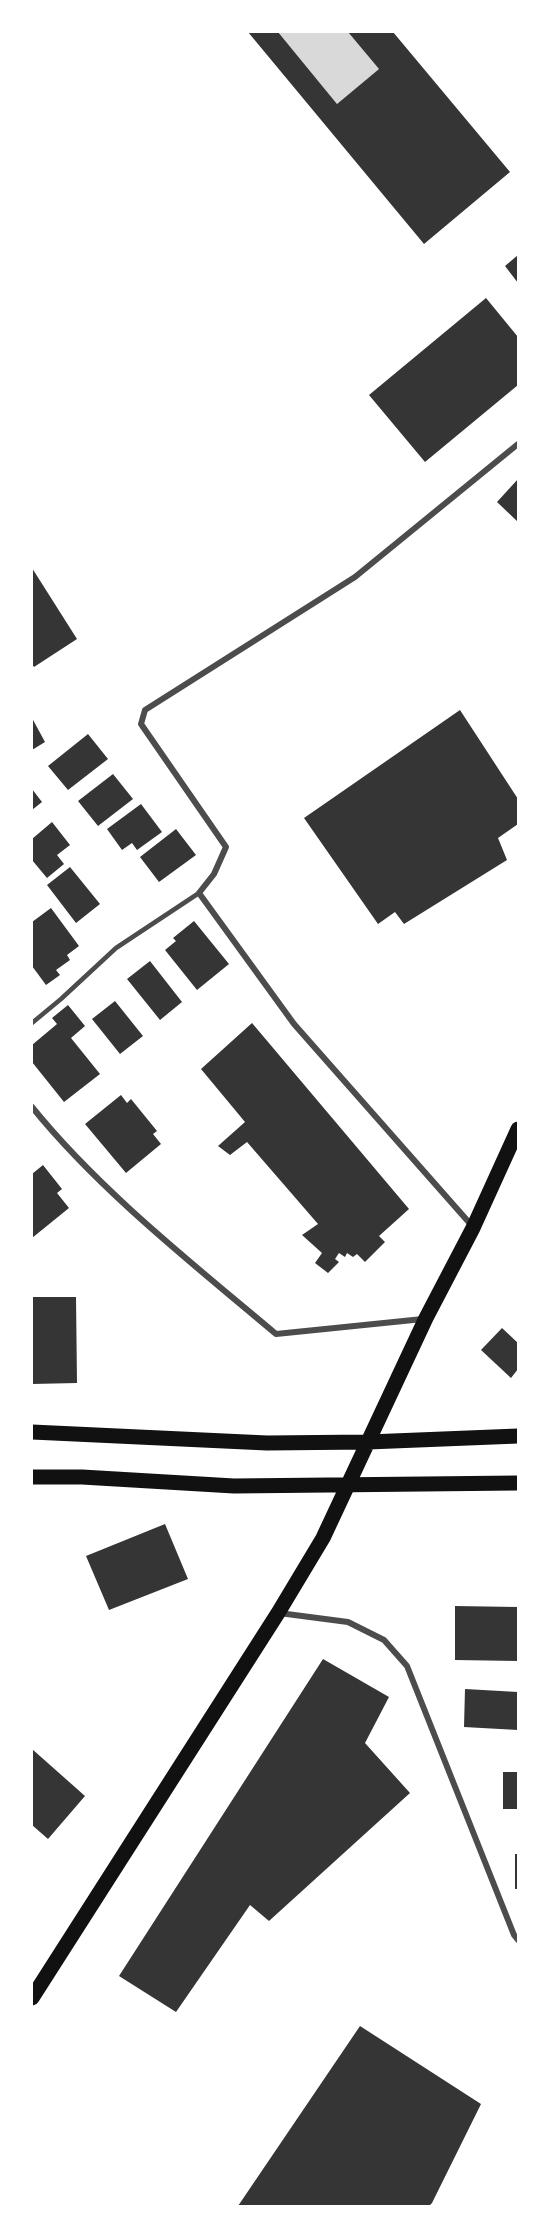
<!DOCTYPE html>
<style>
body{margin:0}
#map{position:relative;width:550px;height:2238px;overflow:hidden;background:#fff;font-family:"Playfair Display",serif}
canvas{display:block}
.frame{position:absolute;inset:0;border:33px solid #fff;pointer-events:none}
</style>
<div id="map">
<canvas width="550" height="2238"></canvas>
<div class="frame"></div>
</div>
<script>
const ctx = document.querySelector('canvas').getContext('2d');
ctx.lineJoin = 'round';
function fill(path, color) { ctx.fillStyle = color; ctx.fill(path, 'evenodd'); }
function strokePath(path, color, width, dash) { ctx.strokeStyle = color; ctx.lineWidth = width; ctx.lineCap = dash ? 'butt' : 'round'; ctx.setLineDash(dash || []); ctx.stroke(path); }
const water = new Path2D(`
 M278,32h70l31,37 -42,35z`);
const building = new Path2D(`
 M248,32h30l59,72 42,-35 -31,-37h45l117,140 -86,72z
 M518,255v28l-13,-17z
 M486,298l32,39v48l-93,77 -56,-67z
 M518,479v43l-21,-20z
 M32,568l45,71 -43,28 -2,-3z
 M460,710l58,89v25l-20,14 9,22 -103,64 -9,-12 -17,12 -74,-106z
 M32,718l13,24 -13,8z
 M88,734l20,25 -40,31 -20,-24z
 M113,774l20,25 -35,27 -20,-25z
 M32,789l10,13 -10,8z
 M141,804l21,28 -25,18 -5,-7 -10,7 -15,-21z
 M52,822l18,23 -13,10 7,9 -17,14 -15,-18v-21z
 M176,829l20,26 -37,27 -19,-25z
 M70,867l30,37 -24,19 -29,-38z
 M51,908l28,38 -12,9 3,5 -14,10 4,5 -14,10 -14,-19v-44z
 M194,921l35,43 -32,26 -32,-40 11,-9 -3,-3z
 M150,961l32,41 -22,18 -33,-41z
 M115,1001l28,35 -23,18 -28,-35z
 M68,1005l17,21 -14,12 29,36 -36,28 -32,-40v-17l25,-21 -5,-6z
 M252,1023l157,186 -30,27 6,6 -20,20 -8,-8 -4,3 -6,-4 -2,4 -6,-4 -4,6 4,3 -11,11 -13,-10 7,-10 -20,-18 16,-11 -71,-82 -17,13 -12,-9 27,-24 -44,-53z
 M121,1095l6,8 4,-4 26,32 -4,3 8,10 -35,29 -41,-49z
 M43,1165l19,24 -5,4 12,15 -37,30v-64z
 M32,1297h44l1,86 -45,1z
 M502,1328l16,15v26l-7,9 -30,-28z
 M165,1524l23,55 -79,31 -23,-54z
 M455,1606l63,1v54l-63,-1z
 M323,1659l66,38 -24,46 45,50 -141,128 -19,-16 -74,107 -57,-36z
 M465,1689l53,3v38l-54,-3z
 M32,1749l53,47 -37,43 -16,-14z
 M503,1772h15v37h-15z
 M515,1854h3v35h-3z
 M360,2026l121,78 -49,99 -3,3h-191z`);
const service = new Path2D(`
 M32,1023l29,-24 55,-51 83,-55`);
const minor = new Path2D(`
 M32,1107c68,84 161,157 244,227l147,-15
 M473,1227l-179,-203 -95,-131 15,-19 12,-27 -85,-123 4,-14 210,-133 163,-133
 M279,1613l69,9 36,18 23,26 107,269 4,5`);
const primary = new Path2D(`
 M32,1432l235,11 101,-1 150,-6
 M32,1477h50l152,9 284,-3
 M32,1998l246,-385 45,-75 103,-220 47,-90 45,-99`);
fill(water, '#d9d9d9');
fill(building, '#353535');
strokePath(service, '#4c4c4c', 4.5);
strokePath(minor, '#4c4c4c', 6);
strokePath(primary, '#111', 15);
</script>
